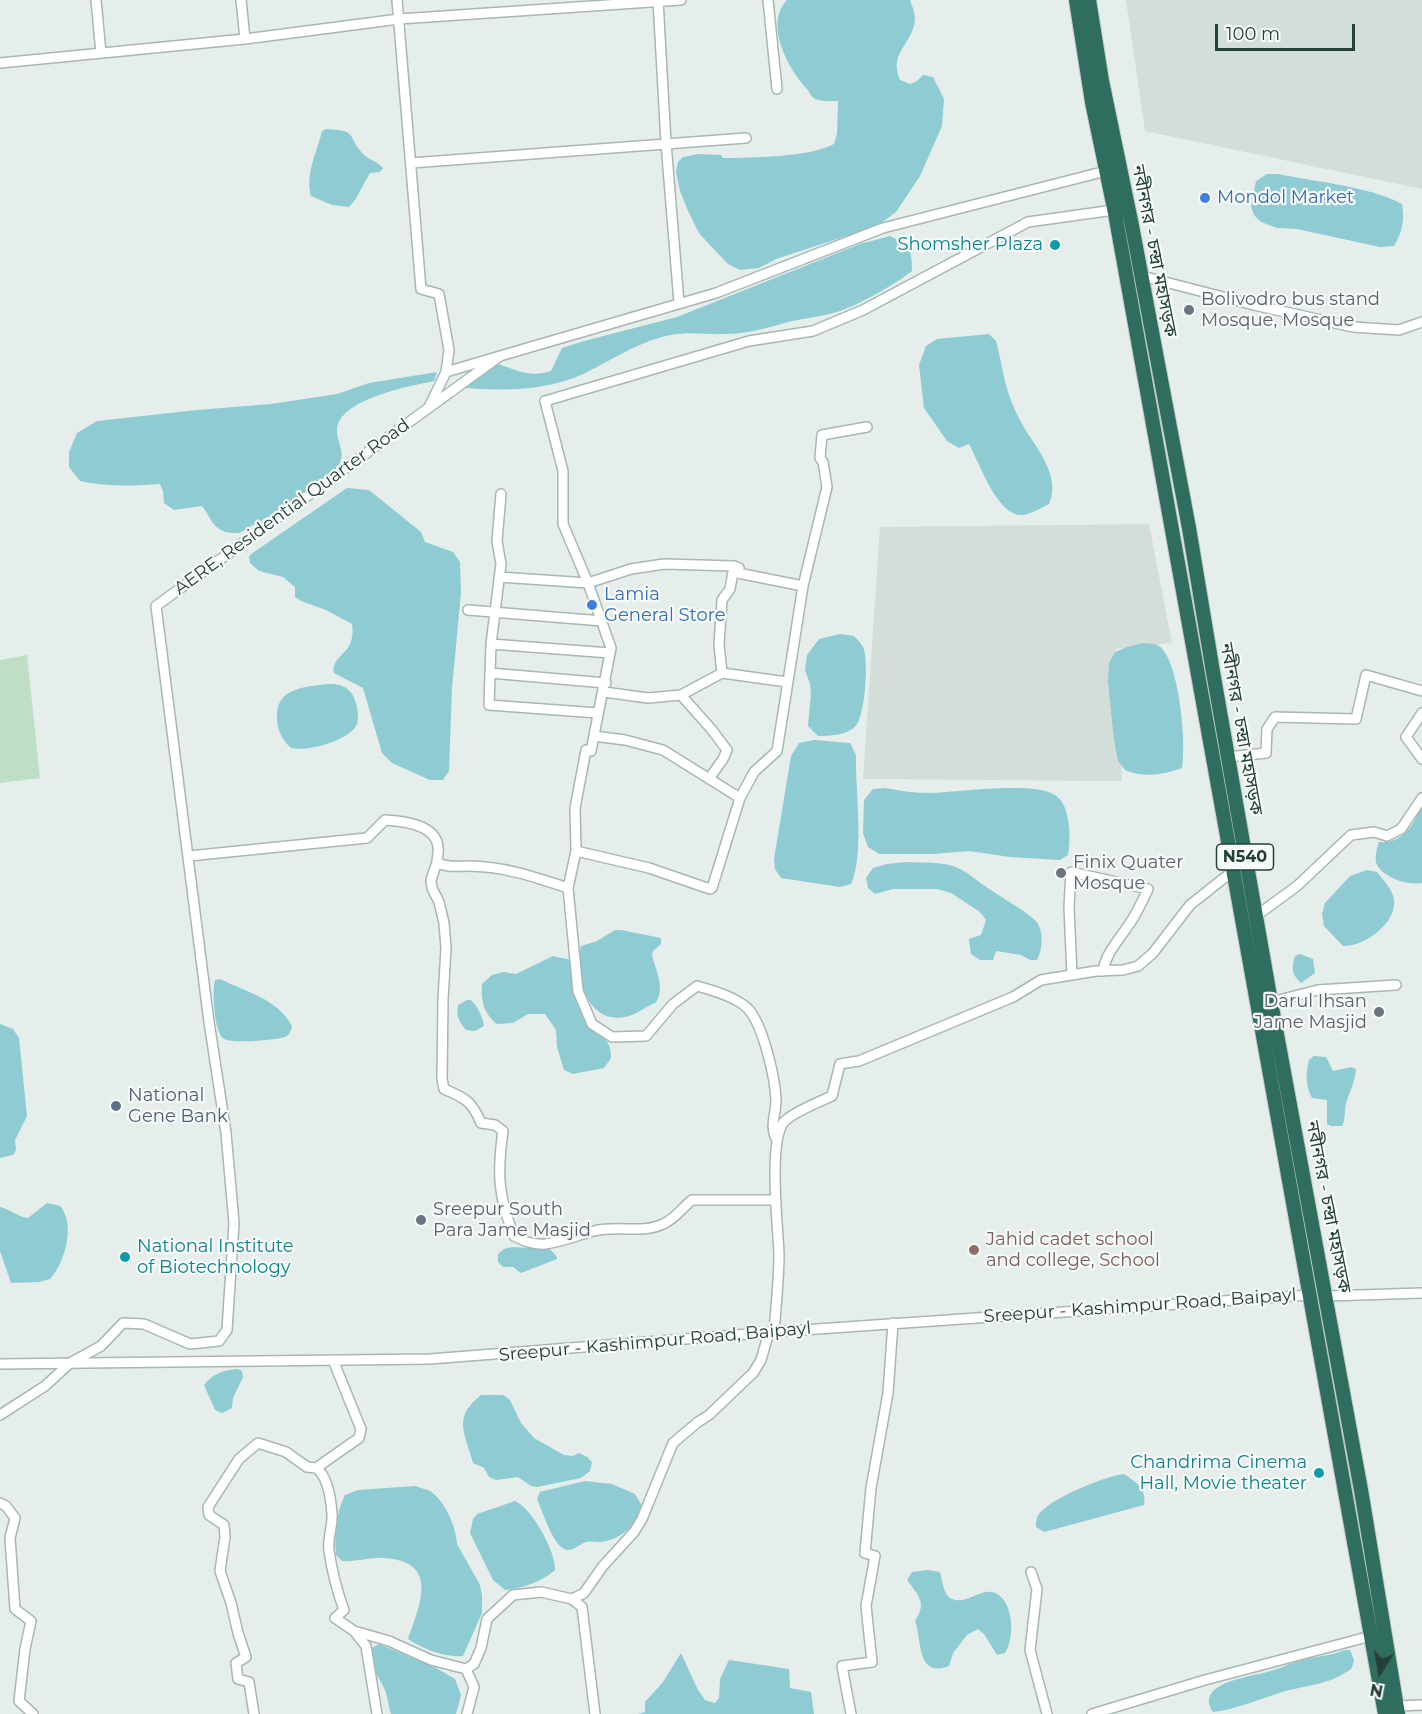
<!DOCTYPE html>
<meta charset="utf-8">
<style>
body{margin:0}
#map{position:relative;width:1422px;height:1714px;overflow:hidden;background:#e5eeea;font-family:Montserrat,sans-serif}
canvas{display:block}
.north{position:absolute;left:1350px;top:1642px;width:60px;height:60px;-webkit-text-stroke:4px #f6faf8;paint-order:stroke;rotate:191deg;font-size:16px;font-weight:700;line-height:24px;text-align:center;color:#244138}
.north::after{content:'';display:block;margin:auto;width:21px;height:27px;background:#244138;clip-path:polygon(50% 0,100% 100%,50% 72%,0 100%)}
.scale{position:absolute;left:1215px;top:24px;width:140px;height:27px;box-sizing:border-box;border:3px solid #244138;border-top:0;padding-left:8px;font-size:18px;line-height:21px;white-space:nowrap;color:#244138;-webkit-text-stroke:4px #f6faf8;paint-order:stroke}
</style>
<div id="map">
<canvas width="1422" height="1714"></canvas>
<div class="north">N</div>
<div class="scale">100 m</div>
</div>
<script>
const ctx = document.querySelector('canvas').getContext('2d');
ctx.lineJoin = 'round';
function fill(path, color) { ctx.fillStyle = color; ctx.fill(path, 'evenodd'); }
function strokePath(path, color, width, dash) { ctx.strokeStyle = color; ctx.lineWidth = width; ctx.lineCap = dash ? 'butt' : 'round'; ctx.setLineDash(dash || []); ctx.stroke(path); }
function drawText(font, color, halo, rows, align = 'center') {
  ctx.font = font + ' Montserrat,"Noto Sans Bengali",sans-serif'; ctx.lineWidth = 4.5; ctx.setLineDash([]); ctx.textBaseline = 'middle'; ctx.strokeStyle = halo; ctx.fillStyle = color; for (const [text, x, y, turn = 0] of rows) {
    ctx.save(); ctx.translate(x, y); ctx.rotate((+turn || 0) * Math.PI / 180); ctx.textAlign = isNaN(turn) ? turn : align; if (halo) ctx.strokeText(text, 0, 0); ctx.fillText(text, 0, 0); ctx.restore();
  }
}
const built = new Path2D(`
 M1126,0h296v189l-277,-58z
 M1149,524l23,119 -57,6 7,132 -259,-2 17,-252z`);
const green = new Path2D(`
 M27,655l13,123 -40,5v-123z`);
const water = new Path2D(`
 M787,0h123c2,6 5,13 5,19 -2,26 -27,33 -15,61l10,4 7,-3 6,-6 10,2 11,22 -2,27 -22,50 -24,36 -19,14 -101,33 -17,9 -19,2 -12,-6 -19,-20 -10,-11 -10,-20 -9,-22 -4,-19 2,-10 5,-5 16,-3 22,1 2,3c27,0 88,-1 111,-14l3,-10 1,-33c-7,0 -16,1 -23,-2 -5,-3 -5,-7 -9,-11 -18,-20 -42,-64 -19,-88z
 M326,129c33,2 20,6 37,25 6,6 14,7 20,14l-3,4 -10,1 -15,27 -6,7 -17,-2 -21,-9c-6,-22 6,-44 11,-65z
 M1267,174h11c38,8 90,12 124,30 3,16 0,29 -8,42l-14,1 -83,-18 -20,-1 -16,-6 -7,-7 -3,-8 5,-26z
 M890,236c20,9 22,13 22,35 -16,13 -55,35 -75,41 -15,4 -30,6 -45,9 -22,6 -44,13 -67,13 -23,1 -38,-4 -63,3 -27,7 -52,24 -77,36 -37,18 -81,18 -121,15l32,-25c19,7 35,15 55,8l11,-23 22,-7 93,-24 183,-73z
 M989,334l7,7c5,18 7,36 13,54 4,11 9,23 16,34 13,21 36,48 24,75 -8,4 -18,10 -27,11 -25,1 -43,-53 -53,-71l-10,4 -12,-7 -23,-33 -5,-43 7,-19 11,-7z
 M437,372l-3,9c-23,5 -97,18 -97,50 0,12 10,23 1,35 -12,18 -78,56 -99,67 -5,0 -12,0 -16,-2 -11,-4 -14,-17 -21,-25l-28,4 -10,-7 -1,-12 -3,-7c-27,2 -53,3 -80,-3l-11,-14v-15l8,-19 20,-12 100,-11 74,-6 66,-10 32,-11z
 M347,488l22,2 52,42 4,10 28,10 7,10 1,31 -9,95 -3,83 -6,9h-13l-38,-17 -10,-10 -19,-65 -29,-15c-3,-13 11,-18 16,-29 3,-7 3,-13 2,-20l-26,-14 -25,-9 -6,-4v-10l-12,-10 -24,-6 -9,-8 -1,-7 5,-4z
 M840,634l14,2c3,3 7,7 9,11 6,12 2,66 -6,77 -7,11 -28,12 -39,12l-10,-10 3,-33 -1,-9 -5,-14 2,-15 12,-16z
 M1143,643c4,1 10,0 14,2 22,9 30,101 25,123 -19,7 -38,10 -57,2l-7,-9 -4,-21 -6,-59 1,-18 6,-11 12,-5z
 M329,684c17,0 25,7 28,24 1,6 2,13 -1,18 -9,15 -49,26 -65,22 -8,-7 -14,-18 -14,-29 -2,-32 28,-32 52,-35z
 M814,740l36,3 6,12c-1,34 9,100 -5,129l-11,3 -59,-9 -6,-9 -1,-10 17,-103 8,-13z
 M885,788c16,3 30,5 46,5 27,-1 103,-12 124,2 16,10 16,44 13,60l-8,5 -50,-3 -41,-6 -36,3h-54l-11,-7 -5,-14 1,-33 9,-11z
 M1422,806v77c-13,3 -42,-6 -46,-21 -1,-7 1,-14 3,-20 24,2 34,-17 43,-36z
 M906,862c17,1 40,-1 56,8 8,4 15,11 23,16 13,10 46,27 53,38 6,10 4,27 -1,36h-7l-9,-5 -25,-4 -3,9h-13l-9,-6 -2,-15 12,-4 5,-15 -6,-8 -29,-19 -14,-4h-44l-18,5 -7,-6 -2,-10 7,-10 14,-4z
 M1367,870l10,2c6,8 16,18 17,28 3,23 -30,47 -51,46l-19,-20 -2,-12 3,-11 25,-27z
 M615,930h6l40,8v6l-8,7 -1,5c4,13 14,35 3,47 -10,4 -19,12 -30,14 -39,7 -50,-42 -44,-71l16,-5z
 M1300,954l13,5 2,14 -14,10c-9,-8 -10,-15 -6,-27z
 M553,956l18,4c3,21 4,47 17,65 10,15 23,9 23,33l-7,10 -31,6 -9,-4 -7,-23 -1,-17 -11,-16h-17l-15,9 -16,1c-14,-11 -16,-24 -15,-40l10,-9 12,-3 12,2z
 M220,979c26,13 58,20 72,47 -1,4 -2,9 -7,11 -9,3 -53,7 -61,2 -10,-6 -12,-48 -9,-59z
 M467,1000h4c6,6 12,17 13,26l-9,5 -9,-1c-7,-8 -10,-14 -8,-25z
 M0,1024l13,5 6,9 8,78 -12,24 1,10 -3,5 -13,3z
 M1314,1056l12,1 7,14 18,-4 5,2c-1,13 -6,22 -10,34 -2,8 0,16 -4,23h-11l-4,-2v-24l-15,-2c-7,-13 -6,-25 -3,-38z
 M47,1203l13,3c16,18 5,57 -10,73l-11,3 -28,1 -11,-32v-44c10,2 18,10 28,11z
 M512,1247l38,2 7,8v2l-36,14 -8,-6h-10l-5,-5v-8l6,-5z
 M237,1369l5,2 1,6 -10,21 -1,10 -10,5 -7,-3 -11,-25c8,-11 20,-15 33,-16z
 M481,1395h22l7,5 11,23 13,15 30,17 9,1 6,-3 8,4 5,5 -2,9 -9,7 -44,9 -6,-1 -13,-9 -22,3 -7,-3 -5,-9 -11,-5c-8,-31 -21,-45 8,-68z
 M1124,1474c12,8 23,15 20,31l-100,27 -8,-5c0,0 0,-8 1,-9 7,-18 69,-42 87,-44z
 M585,1481l27,3 23,10 9,15c-9,17 -24,31 -44,33 -5,0 -10,-1 -14,0 -7,2 -14,11 -22,7 -12,-6 -21,-37 -27,-50l3,-7z
 M415,1486c5,2 11,3 15,5 15,10 26,35 27,53l23,41 2,10v18l-19,43c-17,2 -42,-8 -55,-17 12,-34 32,-78 -24,-81 -14,-1 -27,4 -42,3l-6,-6c-2,-19 0,-42 9,-60l13,-5z
 M515,1501c17,7 41,51 40,69 -12,11 -34,19 -50,20l-12,-10 -23,-47 3,-14 4,-5z
 M928,1570l12,2c2,7 3,21 10,26 15,9 31,-11 45,-5 19,8 20,45 10,60l-8,2 -13,-21 -6,-5 -11,6 -14,18 -4,13c-33,13 -27,-27 -34,-45 12,-18 4,-25 -8,-41l5,-8z
 M379,1644l57,24 19,11 6,16 -5,19h-65c-3,-8 -3,-16 -6,-24 -6,-14 -18,-26 -13,-42z
 M1344,1650h6l4,10 -2,8c-22,18 -50,17 -76,26 -21,7 -40,15 -63,18 -19,-29 36,-35 54,-40 12,-3 23,-9 36,-12 13,-4 29,-4 41,-10z
 M681,1653l16,35 8,12 10,3 4,-5 1,-19 9,-19 60,9 1,19 21,4 3,22h-176l7,-2v-10l18,-20z`);
const minor = new Path2D(`
 M96,0l5,53
 M241,0l4,39
 M397,0l24,289 18,5 10,56 -3,22 -16,33
 M658,0l8,143 13,160
 M768,0l9,89
 M0,63l245,-24 154,-20 282,-19
 M411,163l335,-25
 M1142,276l112,29 99,22 46,3 23,-8
 M500,356l216,-63 167,-65 223,-57
 M501,494l-4,47 4,23 -10,80 -2,61 109,8
 M499,577l89,6 43,-14 33,-5 70,2 5,2 -1,5 65,13
 M468,610l134,11
 M491,644l119,9
 M490,673l116,10
 M722,673l-3,-28 3,-45 8,-11 4,-23
 M604,692l44,6 33,-3 41,-22 65,9
 M681,695l31,35 15,20 -4,9 -14,20
 M1422,713l-16,24 16,22
 M594,736l31,4 38,10 77,48
 M1228,757l38,-4 1,-24 8,-12 81,2 10,-44 56,16
 M576,851l73,17 61,21 2,-1 28,-90 14,-26 23,-21 26,-165 24,-99 -4,-25 -3,-4 2,-23 45,-8
 M189,856l178,-18 18,-18c17,1 51,4 53,27 1,5 -1,10 -1,15 8,6 21,4 31,4 35,0 67,11 100,22
 M437,862l-6,18 1,8 7,14 5,21 2,25 -3,51 -1,80 2,10c21,9 28,12 37,34l14,2 8,6c-6,42 -5,65 11,105 10,5 19,9 31,8 17,-2 33,-9 49,-13 23,-6 48,3 69,-7 12,-5 19,-16 29,-24h84
 M1256,916l41,-30 54,-51 23,-3 13,4 14,-7 21,-31
 M1072,975l-3,-68 2,-35 77,17c-6,13 -12,26 -20,37 -10,15 -22,27 -25,45
 M1271,1002l47,-12 78,-5
 M777,1140c-8,-12 -1,-26 -1,-40 -1,-23 -12,-70 -26,-89 -10,-13 -38,-21 -53,-25l-24,18 -27,32 -34,1 -20,-13 -14,-33 -10,-103 8,-37 -1,-43 11,-58 5,1 20,-103 -23,-65 -25,-59v-53l-18,-70 204,-60 64,-10 50,-21 165,-88 86,-12
 M1327,1296l95,-3
 M774,1332c2,-26 5,-53 5,-78 -1,-27 -11,-113 5,-132 7,-9 37,-21 48,-26l8,-32 19,-3 154,-64 28,-17 55,-9 27,-1 15,-4 15,-13 37,-48 43,-34
 M333,1360l28,69 -2,9 -43,30c12,8 15,32 16,46 1,12 -5,25 -3,37 3,20 8,40 15,59l-9,8 19,13 12,15 11,68
 M0,1364l430,-5 344,-27 535,-37
 M0,1415l45,-29 25,-23 31,-17 22,-23 21,1 46,20 29,-3 8,-11 7,-107 -8,-90 -17,-111 -53,-416 344,-250 -54,16
 M0,1503l6,3 9,12 -5,20 5,71 16,12 -6,28 -6,52 14,13
 M1031,1572l6,17 -7,61 17,64
 M572,1599l12,-6 19,-27 31,-34 8,-13 31,-76 25,-21 11,-7 44,-42 8,-13 8,-28
 M354,1631l35,10 42,19 35,9 8,-5 7,-16 6,-29 26,-24 28,-3 31,7 10,8 13,107
 M466,1669l8,18 -7,27
 M1397,1706l25,-1
 M254,1714l-5,-32 -11,-3 -2,-16 10,-6 -8,-24 -7,-30 -11,-32 5,-34 -1,-12 -15,-10 -1,-8 31,-48 19,-16 28,9 21,15 9,1
 M851,1714l-9,-48 30,-4 -6,-56 9,-50 -10,-3 6,-65 17,-95 5,-70
 M1092,1714l113,-34 166,-44`);
const highway = new Path2D(`
 M1076,0l16,102 23,111 270,1501
 M1089,0l13,81 30,145 57,302 24,144 58,330 90,488 37,224`);
const markers = [
 [1205,198,6,"#3f7fe0"],
 [1055,245,6,"#0f9aa8"],
 [1189,310,6,"#6b7280"],
 [592,605,6,"#3f7fe0"],
 [1061,873,6,"#6b7280"],
 [1379,1012,6,"#6b7280"],
 [116,1106,6,"#5c6f8a"],
 [421,1220,6,"#6b7280"],
 [974,1250,6,"#8d6e63"],
 [125,1257,6,"#0f9aa8"],
 [1319,1473,6,"#0f9aa8"]
];
const shields = [
 [1245,857,57]
];
const shieldNames = [
 ["N540",1245,857]
];
const shopNames = [
 ["Mondol Market",1217,198],
 ["Lamia",604,595],
 ["General Store",604,616]
];
const cultureNames = [
 ["Shomsher Plaza",1043,245],
 ["National Institute",137,1247,"left"],
 ["of Biotechnology",137,1268,"left"],
 ["Chandrima Cinema",1307,1463],
 ["Hall, Movie theater",1307,1484]
];
const streetNames = [
 ["নবীনগর - চন্দ্রা মহাসড়ক",1154,251,79],
 ["AERE, Residential Quarter Road",292,507,-36],
 ["নবীনগর - চন্দ্রা মহাসড়ক",1241,729,80],
 ["নবীনগর - চন্দ্রা মহাসড়ক",1328,1207,79],
 ["Sreepur - Kashimpur Road, Baipayl",1140,1306,-4],
 ["Sreepur - Kashimpur Road, Baipayl",655,1342,-5]
];
const worshipNames = [
 ["Bolivodro bus stand",1201,300],
 ["Mosque, Mosque",1201,321],
 ["Finix Quater",1073,863],
 ["Mosque",1073,884],
 ["Darul Ihsan",1367,1002,"right"],
 ["Jame Masjid",1367,1023,"right"],
 ["Sreepur South",433,1210],
 ["Para Jame Masjid",433,1231]
];
const serviceNames = [
 ["National",128,1096],
 ["Gene Bank",128,1117]
];
const educationNames = [
 ["Jahid cadet school",986,1240],
 ["and college, School",986,1261]
];
fill(built, '#d3ded9');
fill(green, '#bedfc6');
fill(water, '#8ecbd3');
strokePath(minor, '#a7b7b1', 12);
strokePath(highway, '#c2cac7', 16);
strokePath(minor, '#fff', 9);
strokePath(highway, '#2f6d5e', 14);
for (const [x, y, r, color] of markers) { const dot = new Path2D(); dot.arc(x, y, r, 0, 2 * Math.PI); ctx.fillStyle = color; ctx.fill(dot); strokePath(dot, '#f6faf8', 2); }
for (const [x, y, w] of shields) { const box = new Path2D(); box.roundRect(x - w / 2, y - 13, w, 26, 4.5); ctx.fillStyle = '#f6faf8'; ctx.fill(box); strokePath(box, '#244138', 1.5); }
drawText('bold 16px', '#244138', null, shieldNames);
drawText('18px', '#366cbe', '#f6faf8', shopNames, 'left');
drawText('18px', '#0d838f', '#f6faf8', cultureNames, 'right');
drawText('18px', '#244138', '#f6faf8', streetNames);
drawText('18px', '#5b616d', '#f6faf8', worshipNames, 'left');
drawText('18px', '#4e5e75', '#f6faf8', serviceNames, 'left');
drawText('18px', '#785e54', '#f6faf8', educationNames, 'left');
</script>
